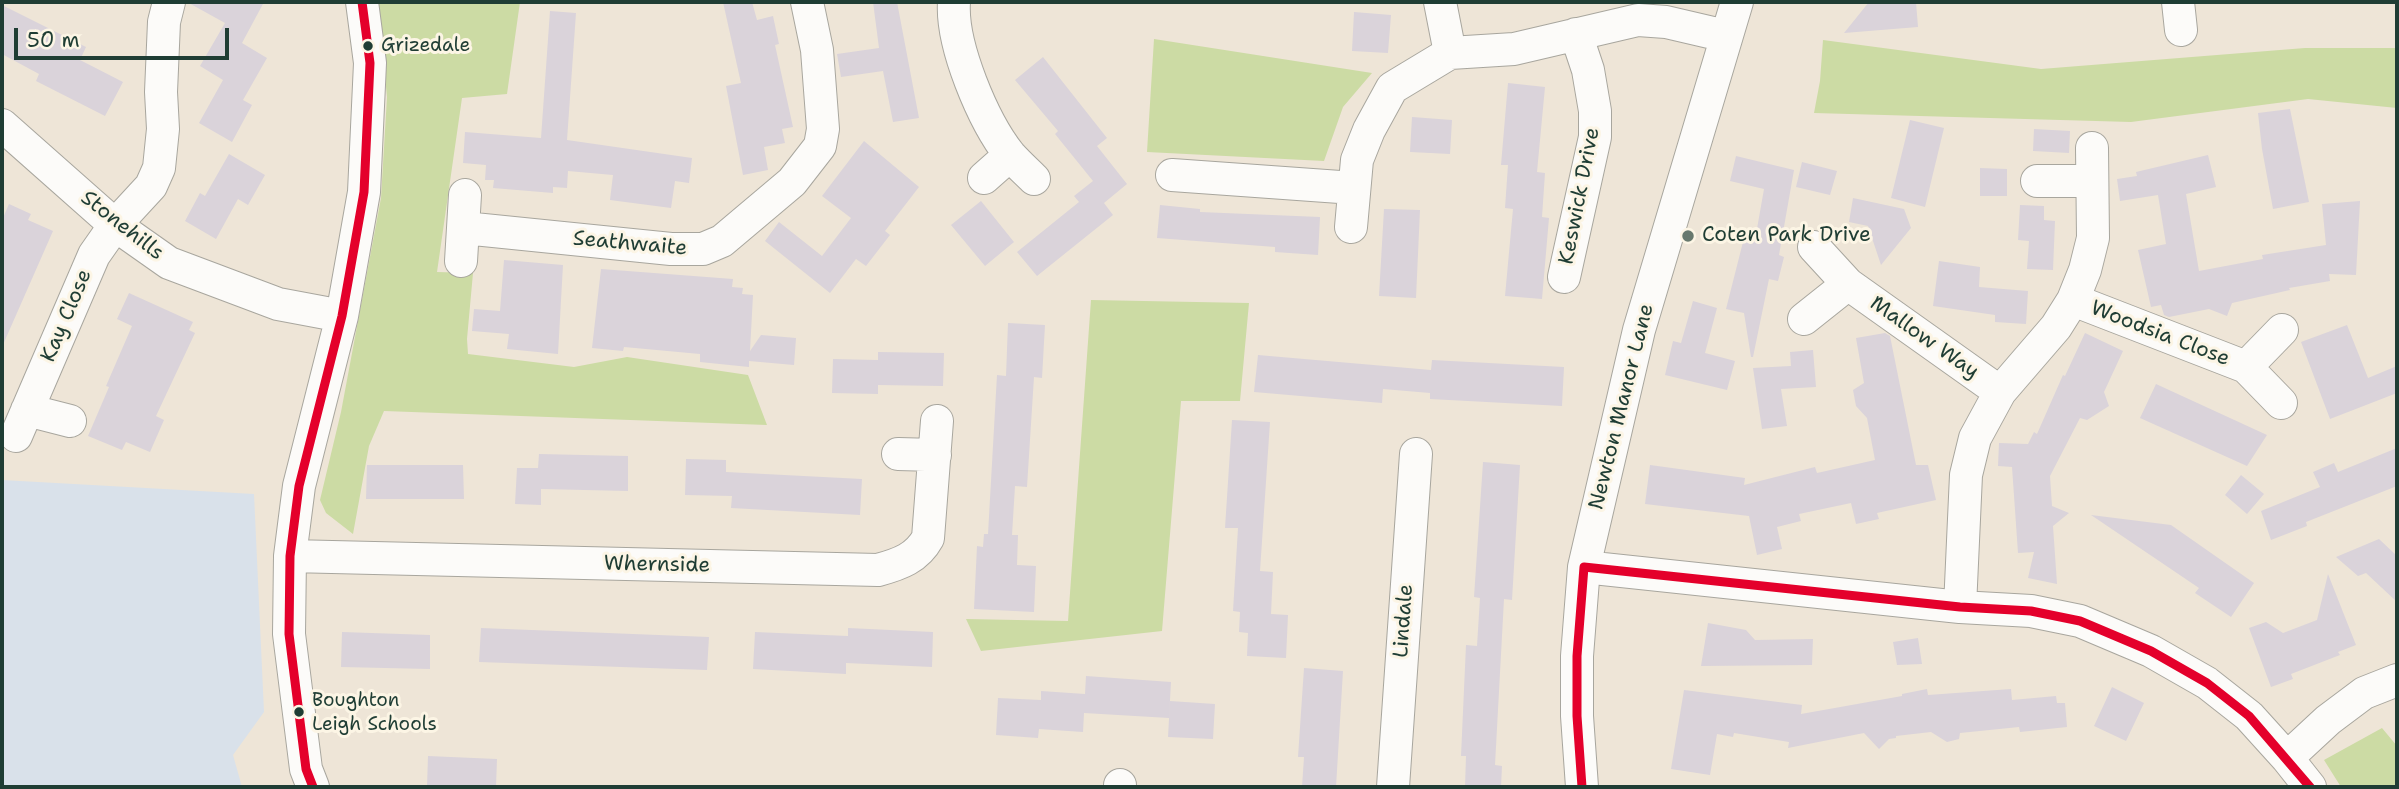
<!DOCTYPE html>
<style>
body{margin:0}
#map{position:relative;width:2399px;height:789px;overflow:hidden;background:#eee5d7;font-family:"Shantell Sans",sans-serif}
canvas{display:block}
.frame{position:absolute;inset:0;border:4px solid #1f3d34;pointer-events:none}
.scale{position:absolute;left:14px;top:28px;width:215px;height:32px;box-sizing:border-box;border:4px solid #1f3d34;border-top:0;padding-left:9px;font-size:21px;line-height:24px;white-space:nowrap;color:#1f3d34;-webkit-text-stroke:5px #fcf5e5;paint-order:stroke}
</style>
<div id="map">
<canvas width="2399" height="789"></canvas>
<div class="frame"></div>
<div class="scale">50 m</div>
</div>
<script>
const ctx = document.querySelector('canvas').getContext('2d');
ctx.lineJoin = 'round';
function fill(path, color) { ctx.fillStyle = color; ctx.fill(path, 'evenodd'); }
function strokePath(path, color, width, dash) { ctx.strokeStyle = color; ctx.lineWidth = width; ctx.lineCap = dash ? 'butt' : 'round'; ctx.setLineDash(dash || []); ctx.stroke(path); }
function drawText(font, color, halo, rows, align = 'center') {
  ctx.font = font + ' "Shantell Sans",sans-serif'; ctx.lineWidth = 6; ctx.setLineDash([]); ctx.textBaseline = 'middle'; ctx.strokeStyle = halo; ctx.fillStyle = color; for (const [text, x, y, turn = 0] of rows) {
    ctx.save(); ctx.translate(x, y); ctx.rotate((+turn || 0) * Math.PI / 180); ctx.textAlign = isNaN(turn) ? turn : align; if (halo) ctx.strokeText(text, 0, 0); ctx.fillText(text, 0, 0); ctx.restore();
  }
}
const built = new Path2D(`
 M2,480l252,14 10,218 -31,43 9,32h-240z`);
const green = new Path2D(`
 M378,2h142l-13,92 -45,4 -25,174 36,1 -6,66 1,15 106,13 53,-10 121,18 19,50 -383,-14 -15,35 -16,88 -27,-21 -6,-13 21,-88 40,-214 6,-101z
 M1154,39l218,34 -29,34 -19,54 -177,-9z
 M1823,40l218,29 264,-21h92v60l-89,-9 -177,23 -317,-9 6,-32z
 M1091,300l158,3 -9,98h-59l-19,230 -181,20 -15,-32 102,2z
 M2382,728l15,18v41h-56l-17,-27z`);
const building = new Path2D(`
 M187,2h77l-22,41 25,15 -24,42 9,5 -20,37 -33,-19 24,-43 -23,-14 25,-43z
 M723,2h29l5,18 16,-4 6,28 -4,1 18,82 -11,2 3,14 -21,4 4,23 -25,5 -17,-89 15,-3z
 M873,2h24l22,116 -26,4 -10,-51 -42,6 -4,-23 42,-6z
 M1869,2h47l2,25 -74,6z
 M2,5l84,42 -6,13 43,22 -18,34 -69,-35 3,-7 -37,-20z
 M550,11l26,2 -9,127 125,18 -3,25 -14,-2 -4,27 -61,-8 3,-25 -45,-4 -1,17 -14,-1v6l-60,-5 1,-8h-9l1,-15 -23,-2 2,-31 76,6z
 M1354,12l37,3 -3,38 -36,-2z
 M1043,57l64,81 -10,8 30,38 -23,19 9,12 -76,61 -20,-24 62,-50 -5,-6 19,-15 -38,-47 3,-3 -43,-51z
 M1508,83l37,4 -8,85 8,1 -3,44 7,1 -7,81 -37,-3 8,-87 -8,-1 3,-43h-7z
 M2290,109l19,93 -36,7 -11,-60 -4,-36z
 M1412,117l40,3 -2,34 -40,-2z
 M1910,120l34,8 -19,79 -34,-9z
 M2034,129l36,2 -1,22 -36,-2z
 M864,141l55,46 -34,44 5,4 -24,31 -10,-7 -26,34 -65,-52 14,-19 43,34 29,-38 -29,-22z
 M229,154l36,21 -17,30 -10,-6 -22,40 -31,-18 15,-28 5,3z
 M2208,155l8,32 -30,7 13,77 64,-12 -1,-4 64,-10 -4,-41 38,-3 -4,74 -27,-1 1,7 -41,7 1,2 -58,13 -5,13 -18,-7 -40,8 -5,-2 -3,-10 -10,2 -13,-57 28,-6 -8,-49 -38,6 -3,-22 20,-3 -1,-4z
 M1736,156l58,14 -15,85 5,2 -6,24 -9,-2 -16,78h-2l-7,-44 -18,-4 18,-71 11,2 9,-51 -34,-8z
 M1802,162l35,9 -7,24 -34,-8z
 M1980,168l27,1v27h-27z
 M1853,198l51,11 7,19 -30,37 -13,-39 -19,-4z
 M981,201l33,41 -29,24 -34,-41z
 M9,204l22,10 -3,6 25,11 -51,116v-127z
 M1160,205l40,4v3l120,5 -2,38 -43,-3v-5l-118,-9z
 M2020,205l24,1v14l11,1 -2,49 -26,-1 2,-28 -11,-1z
 M1384,209l36,1 -4,88 -37,-2z
 M504,260l59,5 -5,89 -51,-5 2,-15 -37,-3 2,-22 26,2z
 M1939,261l41,6 -1,20 49,4 -2,33 -31,-2v-7l-62,-9z
 M601,269l132,10 -1,8 11,1 -1,6 11,1 -3,56 11,-16 35,3 -2,27 -45,-4v6l-49,-5v-8l-76,-7 -1,4 -31,-3z
 M129,293l64,29 -4,8 6,3 -39,83 8,4 -14,32 -24,-10 -4,8 -34,-14 21,-49 -3,-1 26,-60 -15,-7z
 M1693,301l24,7 -12,45 30,8 -8,29 -62,-15 8,-34 8,2z
 M1008,323l37,2 -3,53 -8,-1 -7,110 -12,-1 -3,49h6l-1,30 19,1 -2,46 -60,-3 3,-63 6,1 1,-13h4l9,-159 9,1z
 M2347,325l21,53 29,-12v27l-67,26 -29,-77z
 M1885,333l5,3 26,129h12l8,35 -59,13 2,6 -23,5 -5,-21 -52,11 2,7 -24,6 5,22 -25,6 -8,-39 -104,-12 5,-39 95,13 -1,7 71,-18 2,6 58,-13 -8,-42 -11,-12 -3,-16 11,-7 -8,-45z
 M2085,333l38,18 -19,41 5,14 -22,14 -7,-2 -30,58 2,30 17,7 -16,13 4,58 -29,-6 6,-26 -16,1 -6,-86 -14,-1 1,-23 29,1 6,-12 3,2 26,-59 2,1z
 M1813,350l3,37 -35,2 6,37 -25,3 -9,-61 38,-2 -1,-14z
 M878,352l66,1 -1,33 -65,-1v9l-46,-1 1,-34 45,1z
 M1258,355l173,15 1,-10 132,7 -2,39 -132,-7v-6l-47,-4 -1,14 -128,-11z
 M2156,384l111,51 -20,31 -107,-48z
 M1232,420l38,2 -10,149 13,1 -2,42 17,1 -2,43 -39,-2 1,-23 -9,-1 1,-20 -7,-1 5,-83h-13z
 M2397,448v38l-91,36 1,4 -36,14 -10,-29 59,-24 -7,-15 21,-9 4,9z
 M539,454l89,2v35l-87,-2v16l-26,-1 2,-36h21z
 M686,459l40,1v12l136,7 -2,36 -129,-7 1,-12 -47,-1z
 M1483,462l37,3 -8,135 -8,-1 -9,166 7,1 -1,21h-36l1,-31h-5l5,-111 11,1 3,-48 -6,-1z
 M367,465h96l1,34h-98z
 M2241,475l23,19 -17,20 -22,-19z
 M2091,515l80,10 83,58 -23,34 -36,-24 4,-5z
 M2379,539l18,17v46l-31,-29 -8,3 -22,-19z
 M2328,574l28,71 -18,7 2,3 -49,19 2,5 -22,8 -22,-59 17,-6 17,11 34,-13z
 M1708,623l38,7 9,10 58,-1 -1,26 -111,1z
 M481,628l228,9 -2,33 -228,-8z
 M848,628l85,4 -1,35 -86,-4v11l-93,-5 2,-37 93,4z
 M342,632l88,3v34l-89,-2z
 M1918,638l4,26 -25,1 -4,-23z
 M1304,668l39,3 -7,116h-34l2,-30h-6z
 M1086,676l85,6 -2,36 -85,-5 -1,19 -44,-3 -1,9 -42,-3 2,-37 43,2v-9l44,3z
 M2112,687l32,16 -18,38 -32,-15z
 M1927,689l1,6 83,-6 1,11 44,-4 1,7h8l2,24 -47,5 -1,-5 -59,6 -1,6 -12,3 -16,-10 -35,4v2l-7,1 -10,10 -15,-16 -76,15 1,-6 -55,-9 -1,4 -16,-3 -7,41 -39,-6 13,-79 118,15 -1,9 101,-18v-2z
 M1170,701l45,3 -2,35 -45,-2z
 M428,756l69,3 -1,28h-69z`);
const street = new Path2D(`
 M954,2c-3,43 29,119 56,153 7,8 16,16 24,24
 M2178,2l3,28
 M1450,53l64,-4 124,-29 28,2 60,14
 M2,125l113,100 54,38 109,41 64,12
 M1172,175l182,13
 M984,178l26,-23
 M2037,181h54
 M1351,227l6,-67 12,-30 23,-42 58,-35 -10,-51
 M464,228l207,21h32l19,-8 70,-59 28,-36 3,-17 -6,-79 -10,-48
 M1814,247l34,37 152,108
 M461,261l4,-66
 M1564,277l31,-140v-26l-7,-41 -12,-36
 M2073,300l173,67
 M1804,319l44,-35
 M2281,403l-35,-36 36,-37
 M27,410l43,11
 M16,436l78,-181 21,-30 36,-39 8,-18 4,-39 -2,-37 3,-70 5,-20
 M898,454l37,1
 M290,556l588,14c22,-6 39,-12 50,-32l9,-117
 M1584,567l376,40 71,4 49,10 71,30 56,32 42,33 38,42 23,29
 M1960,607l6,-132 9,-37 25,-46 56,-65 17,-27 12,-30 8,-32 -1,-90
 M2287,758l41,-38 36,-27 33,-13
 M313,787l-7,-18 -17,-135 1,-78 9,-70 43,-170 22,-124 6,-129 -8,-61
 M1120,787v-2
 M1393,787l23,-333
 M1582,787l-5,-71v-60l7,-89 55,-237 98,-328`);
const bus1 = new Path2D(`
 M313,787l-7,-18 -17,-135 1,-78 9,-70 43,-170 22,-124 6,-129 -8,-61
 M1582,787l-5,-71v-60l7,-89 376,40 71,4 49,10 71,30 56,32 42,33 61,71`);
const markers = [
 [368,46,6,"#1f3d34"],
 [1688,236,7,"#67786d"],
 [299,712,6,"#1f3d34"]
];
const busNames = [
 ["Grizedale",381,46],
 ["Boughton",312,701],
 ["Leigh Schools",312,725]
];
const streetNames = [
 ["Keswick Drive",1580,196,-79],
 ["Stonehills",122,226,38],
 ["Seathwaite",630,244,5],
 ["Kay Close",67,316,-67],
 ["Woodsia Close",2160,334,21],
 ["Mallow Way",1924,338,35],
 ["Newton Manor Lane",1622,407,-76],
 ["Whernside",657,565,1],
 ["Lindale",1404,621,-86]
];
const poiNames = [
 ["Coten Park Drive",1702,236]
];
fill(built, '#d9e1ea');
fill(green, '#ccdba4');
fill(building, '#dad3da');
strokePath(street, '#a8a69e', 34);
strokePath(street, '#fcfbf9', 32);
strokePath(bus1, '#e4002b', 9);
for (const [x, y, r, color] of markers) { const dot = new Path2D(); dot.arc(x, y, r, 0, 2 * Math.PI); ctx.fillStyle = color; ctx.fill(dot); strokePath(dot, '#fcf5e5', 2.5); }
drawText('19px', '#1f3d34', '#fcf5e5', busNames, 'left');
drawText('21px', '#1f3d34', '#fcf5e5', streetNames);
drawText('21px', '#1f3d34', '#fcf5e5', poiNames, 'left');
</script>
